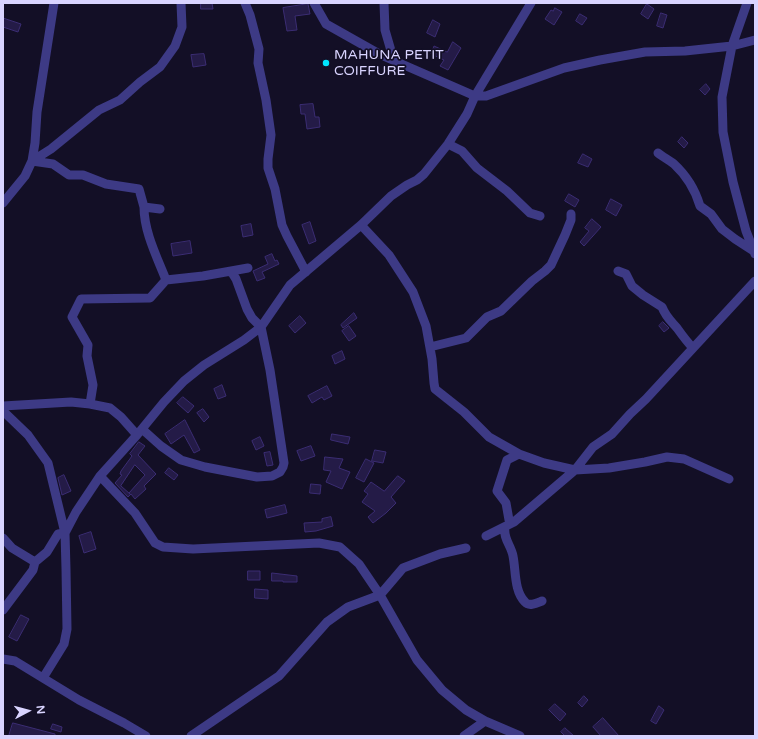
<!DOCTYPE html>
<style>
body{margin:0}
#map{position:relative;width:758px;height:739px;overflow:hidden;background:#130f26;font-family:"Varela Round",sans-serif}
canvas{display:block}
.frame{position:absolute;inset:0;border:4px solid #d9d4ff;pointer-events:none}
.north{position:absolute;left:8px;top:691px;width:40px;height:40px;-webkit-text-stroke:3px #130f26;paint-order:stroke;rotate:84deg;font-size:11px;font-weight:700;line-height:16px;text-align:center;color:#d9d4ff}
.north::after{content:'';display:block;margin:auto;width:14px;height:18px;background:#d9d4ff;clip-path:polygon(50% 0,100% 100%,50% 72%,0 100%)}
</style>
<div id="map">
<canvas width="758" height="739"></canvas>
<div class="frame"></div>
<div class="north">N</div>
</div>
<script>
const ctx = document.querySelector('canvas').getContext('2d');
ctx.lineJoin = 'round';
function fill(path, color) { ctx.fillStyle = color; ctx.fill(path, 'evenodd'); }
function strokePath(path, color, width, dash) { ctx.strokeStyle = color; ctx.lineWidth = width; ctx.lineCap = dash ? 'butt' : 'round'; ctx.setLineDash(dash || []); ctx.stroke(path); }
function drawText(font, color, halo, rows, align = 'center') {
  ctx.font = font + ' "Varela Round",sans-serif'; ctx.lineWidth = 3.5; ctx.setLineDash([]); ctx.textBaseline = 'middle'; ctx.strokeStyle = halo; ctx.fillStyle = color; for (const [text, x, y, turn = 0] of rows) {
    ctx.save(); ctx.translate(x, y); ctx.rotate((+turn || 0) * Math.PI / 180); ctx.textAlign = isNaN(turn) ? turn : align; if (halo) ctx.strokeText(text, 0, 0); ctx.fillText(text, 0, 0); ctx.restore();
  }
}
const building = new Path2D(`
 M201,3h11l1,6h-12z
 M308,4l2,10 -15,2 2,14 -10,1 -4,-23z
 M647,4l7,5 -6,10 -7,-5z
 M555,8l7,4 -8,13 -9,-6 6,-9 2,1z
 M661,13l6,2 -4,13 -6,-2z
 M580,14l7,4 -5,7 -6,-4z
 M3,18l18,6 -3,8 -15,-5z
 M433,20l7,4 -5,13 -8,-4z
 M453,42l8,6 -13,22 -8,-4 4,-6 -13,-6 3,-8 13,6z
 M204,54l2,11 -13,2 -2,-12z
 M706,84l4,5 -5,6 -5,-5z
 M313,104l2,13h4l1,10 -13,2 -2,-15h-4l-1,-9z
 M682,137l6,6 -4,5 -6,-6z
 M583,154l9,5 -4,8 -10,-4z
 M569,194l10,6 -4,7 -10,-6z
 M611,199l11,6 -6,11 -10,-6z
 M592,219l9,8 -17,19 -4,-4 9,-11 -4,-3z
 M310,222l6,19 -7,3 -7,-19z
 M251,224l2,11 -10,2 -2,-11z
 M190,241l2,12 -19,3 -2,-12z
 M272,254l3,7 2,-1 2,4 -17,8 3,6 -8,3 -4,-10 15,-7 -3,-7z
 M354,313l3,5 -14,10 -2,-3z
 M300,316l6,7 -11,10 -6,-7z
 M663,322l6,6 -5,4 -5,-6z
 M349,326l7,10 -7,5 -7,-10z
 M342,351l3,8 -10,5 -3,-8z
 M222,385l4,11 -8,3 -4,-10z
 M327,386l5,10 -8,4 -2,-3 -10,6 -4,-7z
 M183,397l11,9 -6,7 -11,-10z
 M203,409l6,8 -5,5 -7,-9z
 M185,420l15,30 -6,3 -10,-18 -13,9 -6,-10z
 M332,434l18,3 -2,7 -17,-4z
 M260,437l4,9 -8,4 -4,-9z
 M139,442l6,4 -7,9 18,19 -12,12 2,3 -11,10 -4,-5 -3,3 -13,-14 7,-8 -2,-1 1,-3 11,-15 -2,-2zM135,465l10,10 -16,18 1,1 -9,-8z
 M311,446l4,10 -14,5 -4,-10z
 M375,450l11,2 -3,11 -11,-2z
 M270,452l3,13 -6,1 -3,-13z
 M325,457l18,2 -4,9 11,4 -8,17 -16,-7 5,-11 -7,-1z
 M366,459l8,4 -10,19 -8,-4z
 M169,468l9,7 -4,5 -9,-7z
 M64,475l7,16 -9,4 -4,-17z
 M398,476l7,5 -14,16 5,6 -10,10 -13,10 -5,-6 7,-6 -13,-9 6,-8 -4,-3 7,-9 13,9z
 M311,484l10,1 -1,9 -10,-1z
 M285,505l2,8 -20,5 -2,-8z
 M331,517l2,9 -17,5 -11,1 -1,-9 18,-1v-3z
 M91,532l5,17 -12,4 -5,-17z
 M248,571h12v9h-12z
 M272,573l25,3v6h-14v-1h-11z
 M255,589l13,1v9l-13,-1z
 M21,615l8,4 -12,22 -8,-4z
 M584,696l4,4 -6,7 -4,-4z
 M555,704l11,10 -6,7 -11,-11z
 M659,706l5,4 -8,14 -5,-3z
 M603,718l16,18h-18l-8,-9z
 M13,723l42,11v2h-46z
 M53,724l9,3 -1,5 -10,-3z
 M565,728l9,8h-9l-4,-4z`);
const street = new Path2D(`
 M245,3l5,12 9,34 -1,14 8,37 5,35 -3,24v9l7,21 7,36 5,11 19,36
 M314,3l12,21 55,31 94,41h11l78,-28 36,-8 45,-8 40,-1 47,-5 23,-6
 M384,3l1,27 9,31
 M747,3l-15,43 -10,51 1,35 10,50 13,49 9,23
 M448,144l14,7 15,17 30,23 23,22 10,3
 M658,153c5,4 11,7 16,11 13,12 21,25 26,42l11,8 11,15 13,10 17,11
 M3,203l22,-27 7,-15 3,-18 2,-31 17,-109
 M160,209l-16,-2 -5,-18 -33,-5 -23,-9h-14l-16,-11 -21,-3 19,-12 48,-39 21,-10 20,-18 20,-15 15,-21 7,-19 -1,-24
 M361,225l28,30 24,37 13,34 6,33 2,24 1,6 29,23 25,25 30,17 25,9 31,7 34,-2 36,-6 22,-5 17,2 45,20
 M618,271l8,3 6,12 11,9 19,12c4,10 8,13 15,21 5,7 10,14 16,20
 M166,280l37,-4 45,-8
 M430,347l36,-9 21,-21 14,-6 31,-30 13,-10 6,-6 14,-30 6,-15v-6
 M90,404l3,-19 -6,-29 1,-11 -16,-28 9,-18 69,-1 16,-18c-9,-23 -22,-48 -22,-73
 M3,406l68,-4 19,2 20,4 11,9 16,18
 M3,411l25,24 20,28 17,70 1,36 1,60 -3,15 -21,34
 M142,429l19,17 20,14 24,7 52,10 15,-1 8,-4 3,-5 1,-4 -14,-93 -9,-43 -9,-9 -5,-9 -11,-30 -5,-8
 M100,476l35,37 20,30 8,4 30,2 126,-6 21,4 19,17 21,31 37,65 25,30 24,20 19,11 35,15
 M514,522l-5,-2 -3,-17 -9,-12 10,-31 12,-6
 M505,527c-2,12 6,18 8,29 3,15 1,35 12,46 4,5 12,1 17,-1
 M65,533l11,-21 24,-36 37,-41 27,-33 20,-21 20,-16 40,-25 17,-13 29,-42 71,-60 30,-29 16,-11 10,-5 7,-6 24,-30 19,-30 8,-18 56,-93
 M486,536l28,-14 34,-29 27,-23 18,-23 19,-13 18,-20 16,-15 109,-118
 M3,538l9,10 23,14 12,-10 11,-18 7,-1
 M3,610l30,-40 2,-8
 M3,659l12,2 64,39 45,23 22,13
 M191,736l88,-60 48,-54 21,-15 32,-12 23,-27 37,-14 26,-6
 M464,736l21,-15`);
const markers = [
 [326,63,4,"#00e5ff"]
];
const poiNames = [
 ["MAHUNA PETIT",334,55],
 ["COIFFURE",334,71]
];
fill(building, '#241b47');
strokePath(building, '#3b2d73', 1);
strokePath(street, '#3d3a85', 9);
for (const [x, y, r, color] of markers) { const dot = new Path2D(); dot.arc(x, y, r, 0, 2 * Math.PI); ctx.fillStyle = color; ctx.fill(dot); strokePath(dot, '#130f26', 1.5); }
drawText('14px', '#d9d4ff', '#130f26', poiNames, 'left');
</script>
